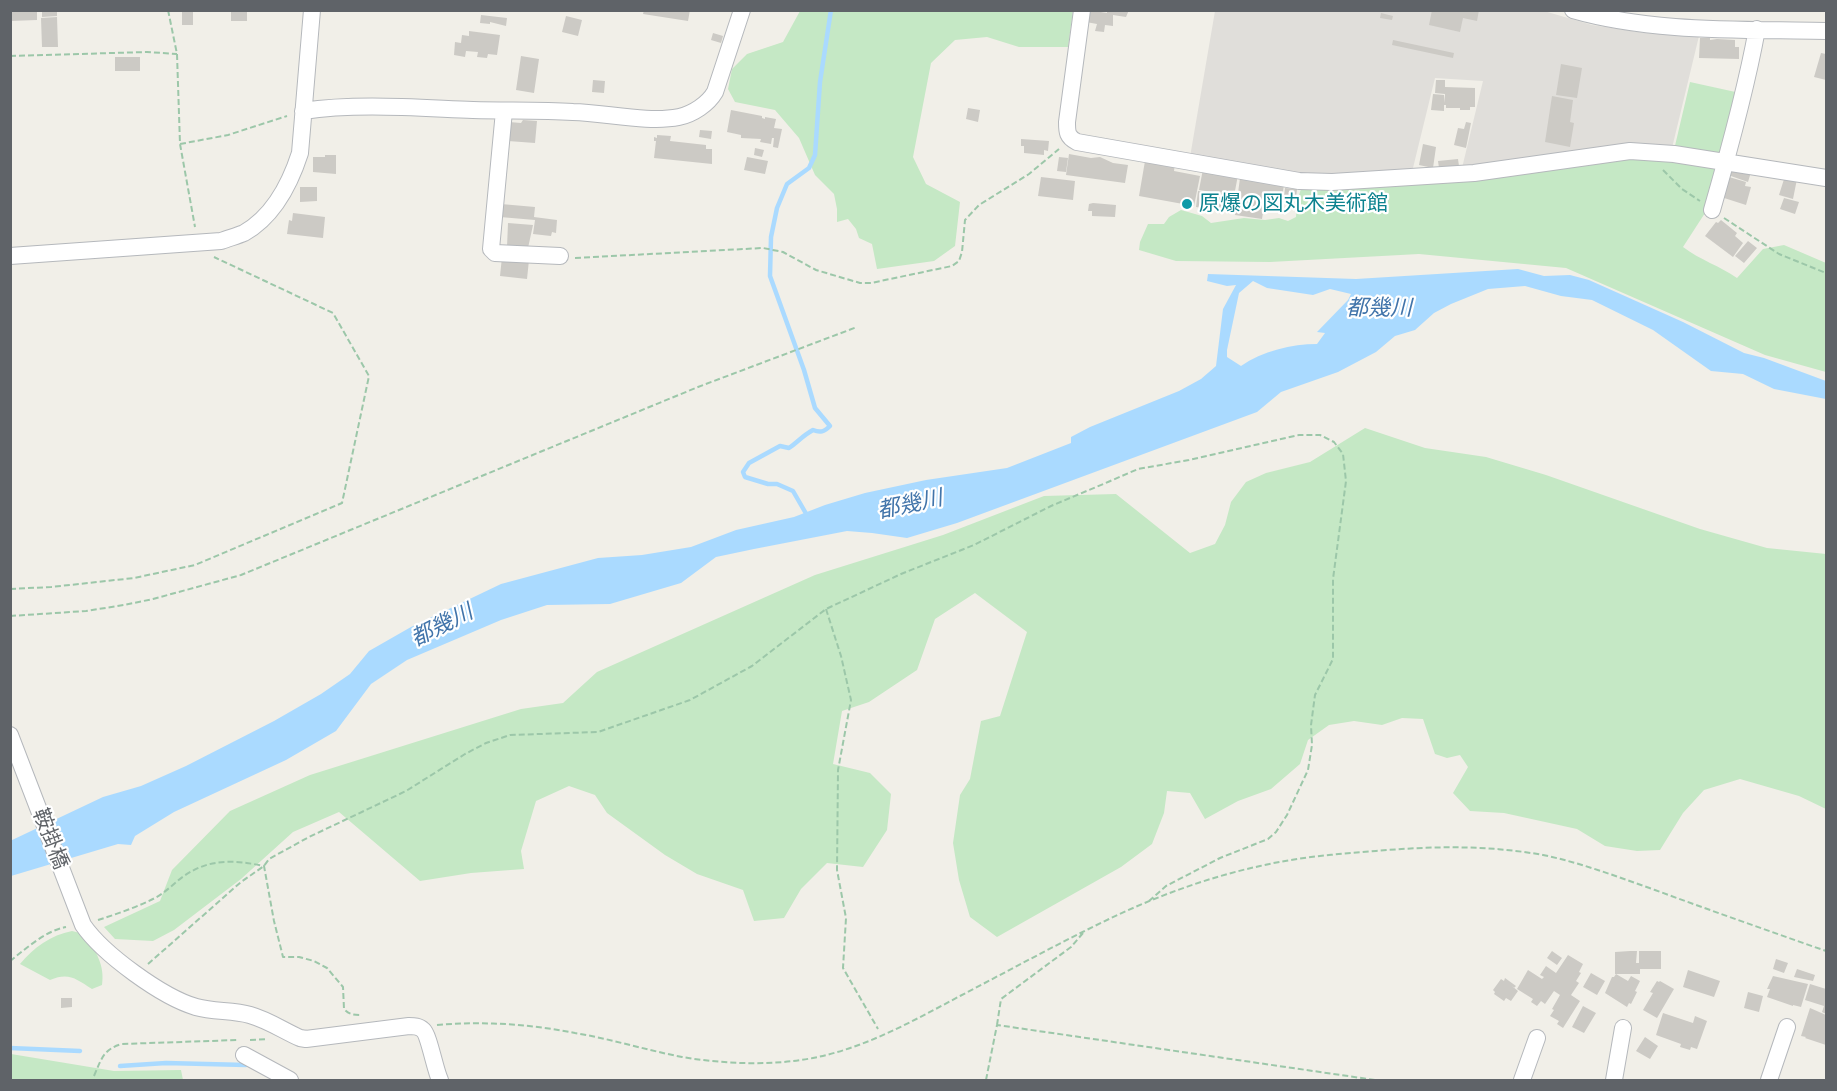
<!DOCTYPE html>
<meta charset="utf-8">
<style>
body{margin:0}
#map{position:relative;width:1837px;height:1091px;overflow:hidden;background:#f1efe8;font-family:"Noto Sans",sans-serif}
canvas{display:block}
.frame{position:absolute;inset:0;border:12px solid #5f6368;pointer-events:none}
</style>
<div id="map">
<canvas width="1837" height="1091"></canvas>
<div class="frame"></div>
</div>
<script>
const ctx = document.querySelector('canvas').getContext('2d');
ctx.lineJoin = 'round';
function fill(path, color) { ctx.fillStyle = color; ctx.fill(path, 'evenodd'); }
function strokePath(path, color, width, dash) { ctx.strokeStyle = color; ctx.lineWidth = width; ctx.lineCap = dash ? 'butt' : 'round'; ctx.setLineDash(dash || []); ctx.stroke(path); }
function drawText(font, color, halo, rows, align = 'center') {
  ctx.font = font + ' "Noto Sans","Noto Sans JP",sans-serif'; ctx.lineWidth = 4.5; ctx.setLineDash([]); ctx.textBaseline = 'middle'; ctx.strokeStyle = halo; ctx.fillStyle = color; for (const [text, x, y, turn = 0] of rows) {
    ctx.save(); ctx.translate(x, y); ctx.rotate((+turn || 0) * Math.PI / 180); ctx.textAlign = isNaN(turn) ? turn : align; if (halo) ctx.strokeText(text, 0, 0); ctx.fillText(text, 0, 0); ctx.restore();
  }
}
const industrial = new Path2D(`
 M1215,11h329l48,14 53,8 54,3 -27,112 -210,20 21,-87 -48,-3 -23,94 -99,5 -123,-20z`);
const green = new Path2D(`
 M800,11h273l-5,36h-49l-32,-10 -32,3 -24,23 -18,94 13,27 34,18 -5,44 -21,15 -57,8 -5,-25 -13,-6 -3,-9 -8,-10 -11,3v-13l-3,-15 -19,-19 -16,-37 -24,-28 -40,-8 -7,-13 4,-20 15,-15 36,-12z
 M1690,82l50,11 -18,60 -5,2 -43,-5z
 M1587,152l128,11 4,8 -14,42 -22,34c17,13 37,19 54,31l26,-29 21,-4 42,18v109l-61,-17 -199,-87 -147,-14 -149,8 -94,-1 -37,-11 1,-8 8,-18h16l5,-7 12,-7 21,6 9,7 33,-5 21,2 14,-2 9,3 8,-4 1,-16 4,-12 66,-12z
 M1365,428l60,20 61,9 60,18 154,54 67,19 59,6v255l-27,-13 -59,-17 -36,11 -21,23 -23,37 -23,1 -32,-5 -28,-17 -73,-16 -34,-2 -17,-18 15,-26 -8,-12 -13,3 -12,-4 -12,-35 -21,-1 -20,7 -28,-4 -25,4 -21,15 -8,24 -29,25 -33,12 -33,18 -15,-26 -23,-2 -3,22 -12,31 -31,23 -124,70 -27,-20 -11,-37 -6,-37 7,-48 10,-16 11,-58 19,-5 27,-84 -52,-39 -40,26 -18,51 -48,32 -27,9 -9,53 37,9 21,21 -4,36 -24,37 -36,-4 -26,26 -17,29 -30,3 -11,-31 -46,-16 -32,-19 -58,-42 -12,-18 -26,-9 -33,15 -15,50 3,18 -53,4 -51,8 -81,-69 -46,20 -52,47 -67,51 -21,11 -38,-2 -11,-12 56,-26 12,-31 58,-59 80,-36 211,-66 42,-6 34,-31 218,-97 128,-40 101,-39 72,-2 74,59 25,-9 10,-19 6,-23 15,-20 20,-9 44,-11z
 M72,931l12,3c12,17 21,31 18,51l-10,4c-16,-10 -23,-17 -42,-9l-30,-16c13,-16 31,-29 52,-33z
 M11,1054l103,17 67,-1 2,10h-172z`);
const water = new Path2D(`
 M1518,269l26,7 26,-1 19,5 94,42 61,31 20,5 62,23v18l-52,-10 -31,-15 -32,-3 -58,-41 -61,-30 -31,-4 -36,-10 -37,3 -37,15 -17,9 -19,17 -20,6 -19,16 -38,20 -57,20 -24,20 -300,111 -50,15 -35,-5 -25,-2 -93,18 -38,8 -35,26 -71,21 -63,1 -46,15 -94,40 -36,24 -35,47 -50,29 -112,52 -39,24 -4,9 -13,-1 -107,32 -1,-35 93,-44 38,-11 45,-20 88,-45 47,-27 29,-20 19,-23 42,-24 90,-43 97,-26 44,-3 49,-8 45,-17 58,-13 31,-12 40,-12 61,-13 81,-12 64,-25v-6l19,-10 89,-36 22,-12 15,-13 7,-57 13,-24 -9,1 -20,-5 1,-7 148,5zM1253,281l14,7 46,7 17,-6 21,5 -3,6 -31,32 8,1 -8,11c-25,0 -55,7 -76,22l-14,-9v-7l12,-57z`);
const stream = new Path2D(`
 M808,517l-15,-26 -16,-7h-9l-23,-7 -2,-5 6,-9 31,-17 9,2c9,-6 13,-12 24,-18 7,3 11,2 17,-4l-15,-18 -11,-38 -34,-94 1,-39 6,-29 10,-24 22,-16 6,-13 5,-73 11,-72
 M10,1048l70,3
 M120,1066l46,-3 80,2`);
const building = new Path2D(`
 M10,10h27v10l-27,1z
 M42,10h15v6l-15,1z
 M231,10h16v11h-16z
 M644,10h46l-2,11 -45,-7z
 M1088,10l19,3v-3h22l-3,7 -13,-2v11l-8,-1 -1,7 -9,-1 2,-7 -11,-2z
 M1432,10h47l-2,11 -14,-3 -3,14 -31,-7z
 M182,12h11v13h-11z
 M1381,13l12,3 -1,4 -12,-2z
 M481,15l26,3 -1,8 -16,-4v2l-10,-1z
 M566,16l16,4 -4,16 -16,-4z
 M57,17l1,30h-16l-1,-29z
 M469,31l31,4 -3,20 -9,-1 -1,4 -10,-1 1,-5 -12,-1 -1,6 -11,-2 1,-13 6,1 1,-8 7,1z
 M713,33l10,3 -2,7 -10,-3z
 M1700,38h10v2l7,-1 18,1v7h4v12l-40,-1z
 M1393,40l61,13 -1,5 -61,-13z
 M1821,53l5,1v26l-12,-3z
 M521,56l18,3 -5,34 -18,-3z
 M115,57h25v14h-25z
 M1561,64l21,4 -5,30 -21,-3z
 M593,80l12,1 -1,12 -12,-1z
 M1436,80h9v7l30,1v19h-5v3h-10v-2h-14v-3h-2v6l-13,-1 2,-16 11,1 1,8v-9l-10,-1z
 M1552,96l21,4 -3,22 4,1 -4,24 -25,-5z
 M968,108l12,2 -2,12 -12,-3z
 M731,110l31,6v2l3,1v-2l11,2 -2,9 8,1 -4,19 -5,-1 1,-9h-2l-1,6 -11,-2 1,-3 -20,-1v-3l-14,-3z
 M523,120l14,1 -2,22 -27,-2 1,-19 12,1z
 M1466,122l5,1 -5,25 -12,-3 4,-17 6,1z
 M700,130l12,1 -1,8 -12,-2z
 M657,135l14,1 -1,5 36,4v4h6v15l-58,-6 2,-17h-2v-4l3,1z
 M1021,139l28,2 -1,10 -4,-1v5l-20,-2v-7h-3z
 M1423,144l13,3 -3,21 -14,-3z
 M755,148l9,2 -2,7 -8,-2z
 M1069,154l22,4 9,-1 13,6 15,2 -3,18 -59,-8z
 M325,155h11v19l-23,-2v-15h12z
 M747,157l21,4 -3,13 -21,-4z
 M1059,157l9,1 -2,14 -9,-1z
 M1458,159l1,7 -20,2 -1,-7z
 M1145,161l30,3 -1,7 26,5 -6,30 -55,-10z
 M1203,169l35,6 -7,37 -17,-3 3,-16 -18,-3z
 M1731,169l20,3 -3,10 -20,-7z
 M1785,176l12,3 -4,20 -14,-4z
 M1041,177l34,4 -2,19 -35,-4z
 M1729,177l17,5 -1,4 6,1 -5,18 -25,-8z
 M1240,178l44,7 -4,24 -16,-3 -2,13 -27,-4z
 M300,187h17v14l-17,1z
 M1285,188l12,1 -1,10 -12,-1z
 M1198,191l17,3 -2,16 -17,-3z
 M1784,198l15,4 -4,12 -15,-5z
 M1093,203l23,2 -1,12 -23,-1v-5h-4l1,-7z
 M501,204l34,3 -1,10 23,3 -1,13 -4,-1 -1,4 -18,-2 2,-14 -35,-3z
 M293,213l32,4 -2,21 -36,-4 2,-14 3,1z
 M1721,220l16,13 -2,3 8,7 -10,14 -28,-21 11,-14 2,1z
 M508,223l25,2 -5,23 -21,-1z
 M1748,241l9,7 -13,15 -9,-7z
 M502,257l27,3 -2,19 -27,-3z
 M1552,951l10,7 -5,7 -10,-7z
 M1630,951h7l-1,12h3v-12h22v18h-21v5h-25v-22z
 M1568,955l15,9 -4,8 2,1 -5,8 3,2 -8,12 9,6 -17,27 -6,-4 2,-3 -9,-5 4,-6 -2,-1 8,-14 -6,-4 -9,13 -4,-3 -4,5 -6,-4 2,-3 -16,-10 11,-19 14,9 2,-2 -4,-2 6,-9 10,7z
 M1776,959l12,4 -4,10 -11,-4z
 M1797,969l18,6 -2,6 -19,-4z
 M1688,970l32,11 -6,16 -31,-10z
 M1591,973l14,8 -8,14 -14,-8z
 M1616,974l12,7 3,-5 9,5 -5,10 2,1 -6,12 -2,-1 -2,4 -22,-14 7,-16h2z
 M1773,976l35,8 -7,23 -8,-2v1l-26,-9 3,-8h-3z
 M1505,978l11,8 -2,2 -2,-2 6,5 -7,10 -5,-3 -2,3 -10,-7 1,-2 -2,-2 8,-11 3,2z
 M1657,981l2,1 1,-1 14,8 -17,29 -14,-8 10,-17 -3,-1z
 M1810,984l16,5v25l-4,-2 2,-6 -19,-6z
 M1748,992l15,4 -4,16 -15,-4z
 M61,998h11v9l-11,1z
 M1583,1006l13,7 -12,20 -12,-6z
 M1810,1008l16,7v30l-21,-7 1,-1 -5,-1z
 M1663,1013l30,10 2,-7 12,5 -10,28 -6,-2 -1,3 -10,-3 1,-3 -25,-9z
 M1645,1037l13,9 -8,13 -14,-8z`);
const path = new Path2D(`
 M168,10l9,44 3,90 15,83
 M10,56l137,-4 30,2
 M180,144l48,-9 59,-19
 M1663,170l19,19 18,12
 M1724,218l55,36 47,19
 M575,258l188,-10 20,4 33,18 44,13h11l81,-17 7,-5 3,-9 3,-32 14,-15 50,-31 30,-25
 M10,589l41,-2 83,-9 61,-13 147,-62 27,-127 -36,-63 -119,-56
 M826,609l15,47 10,44 -13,70 -1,100 9,48 -3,50 35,61
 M10,616l76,-5 38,-6 29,-6 88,-24 457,-188 159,-60
 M98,920c19,-6 39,-13 57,-22 10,-5 19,-15 29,-22 26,-18 51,-16 80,-10l10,55 9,36h16l15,4 13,7 16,19 1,22c5,6 11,6 18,6
 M10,961c17,-13 35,-30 56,-34
 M148,964l93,-82 23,-16 5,-7 40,-22 97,-46 59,-37 21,-11 24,-8 88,-3 92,-32 62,-34 74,-57 75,-35 73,-29 77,-39 57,-24 30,-13 51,-9 110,-25h21l14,7 9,12 3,27 -13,98v80l-18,36 -4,30 1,20 -4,25 -21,45 -11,17 -8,7 -48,19 -54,28 -17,15
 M437,1025c46,-4 93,-1 138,8 36,6 71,17 107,24 42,7 89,9 131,1 52,-10 100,-37 147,-62 50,-26 99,-53 149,-77 48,-23 100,-42 151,-53 39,-9 77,-12 116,-15 56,-5 112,-6 167,4 39,8 75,22 112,35 57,21 114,41 171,61
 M997,1025l4,-26 70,-52 12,-14
 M250,1040l18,-1
 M94,1076c7,-16 9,-27 28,-32l116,-4
 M986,1080l11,-55 378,55`);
const minor = new Path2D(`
 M1082,10l-15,112c0,10 0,15 10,20l222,39 33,1 142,-9 156,-22 44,3 152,24
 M1573,10c80,23 171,19 253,21
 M303,111c54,-8 115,-3 170,-1 33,1 67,0 100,2 33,1 75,11 106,5 14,-3 29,-13 36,-25l27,-82
 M504,111l-13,138 4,4 65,3
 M1712,210c17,-59 34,-120 45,-181
 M10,256l211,-15c8,-3 16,-5 23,-8 30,-17 46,-49 56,-80l12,-143
 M10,735l73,190c20,29 79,72 113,82 18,5 37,3 54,8 18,5 34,16 50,23l6,1 103,-13c5,0 10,0 14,4 6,5 12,40 17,50
 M244,1055l46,25
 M1522,1080l15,-42
 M1614,1080l9,-52
 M1769,1080l18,-53`);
const markers = [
 [1187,204,6,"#0f9aa8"]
];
const cultureNames = [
 ["原爆の図丸木美術館",1199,204]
];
const streetNames = [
 ["鞍掛橋",50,839,69]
];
const waterNames = [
 ["都幾川",1379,309],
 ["都幾川",910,505,-12],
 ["都幾川",442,626,-27]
];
fill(industrial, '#e0deda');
fill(green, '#c5e8c5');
fill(water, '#aadaff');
strokePath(stream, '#aadaff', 4.5);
fill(building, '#cccac5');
strokePath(minor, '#b5b8bc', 18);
strokePath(path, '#9cc7a9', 2, [6, 3]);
strokePath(minor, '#fff', 16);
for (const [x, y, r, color] of markers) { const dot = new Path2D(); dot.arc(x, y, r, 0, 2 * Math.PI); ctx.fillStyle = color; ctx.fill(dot); strokePath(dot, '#fff', 2); }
drawText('21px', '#0d838f', '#fff', cultureNames, 'left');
drawText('21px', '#5f6368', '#fff', streetNames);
drawText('italic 22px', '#4174aa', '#fff', waterNames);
</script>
